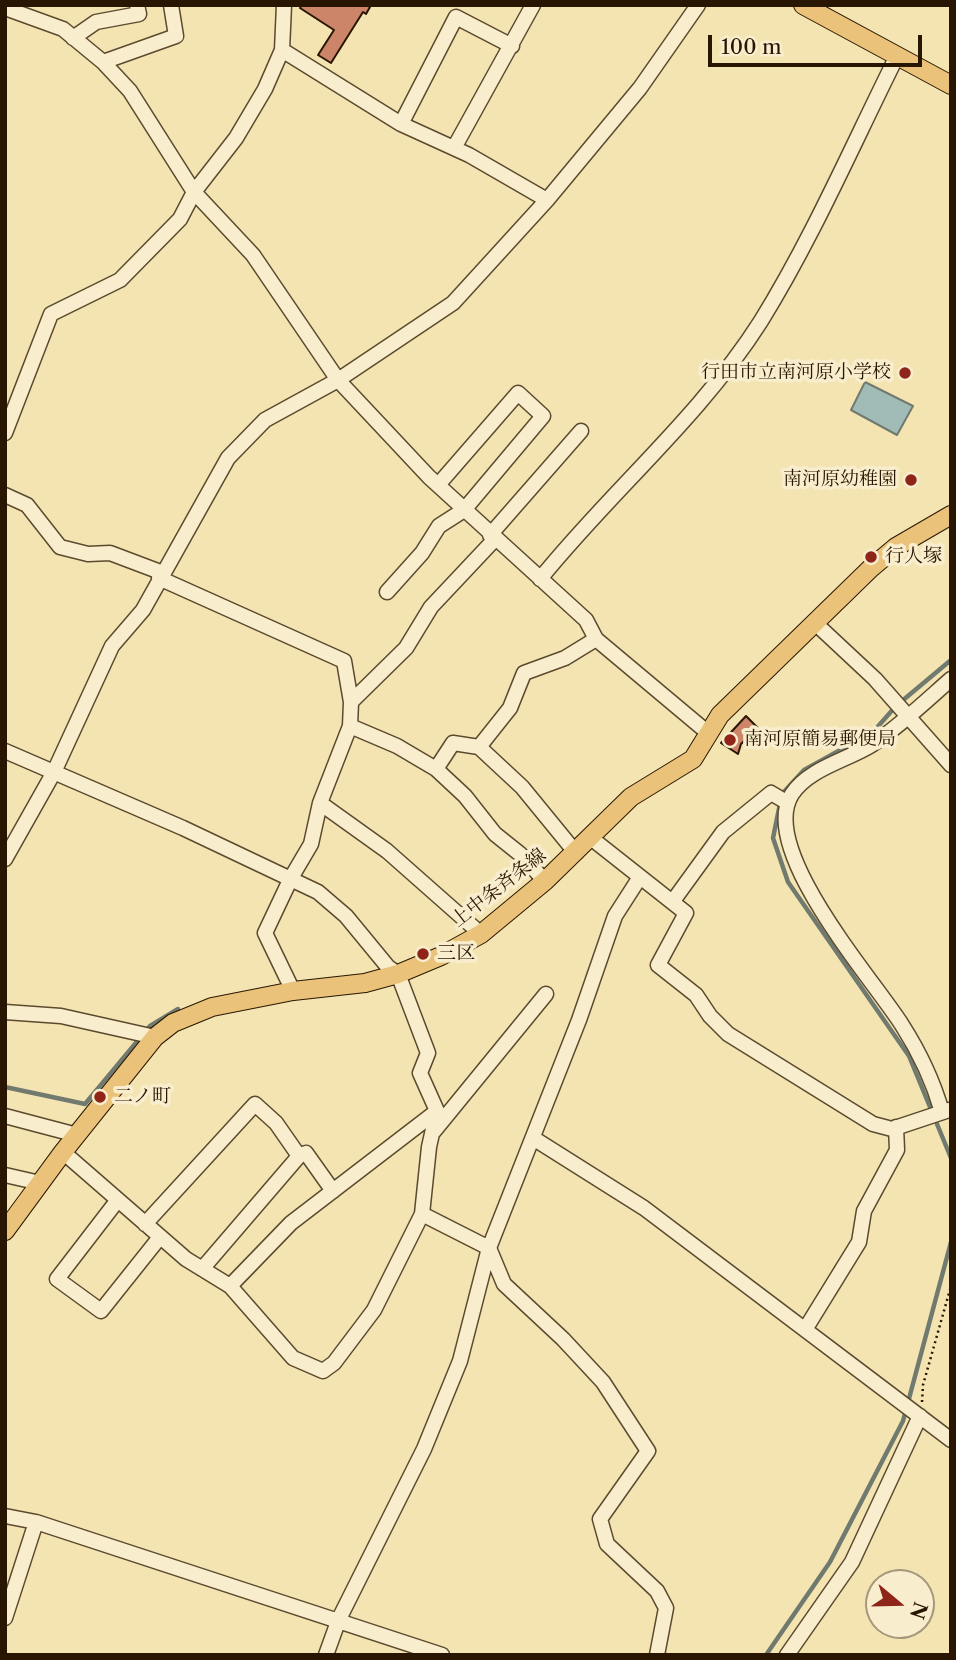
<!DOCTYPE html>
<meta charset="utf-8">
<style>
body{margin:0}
#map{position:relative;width:956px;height:1660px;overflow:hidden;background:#f4e4b2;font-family:"Libre Caslon Text",serif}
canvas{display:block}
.frame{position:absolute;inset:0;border:7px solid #291602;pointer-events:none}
.north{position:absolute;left:865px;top:1569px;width:70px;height:70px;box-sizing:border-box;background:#f8edcd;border:2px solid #a5977c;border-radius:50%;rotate:109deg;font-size:19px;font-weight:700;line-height:28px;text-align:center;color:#291602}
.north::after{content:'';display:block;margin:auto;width:24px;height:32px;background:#8f2418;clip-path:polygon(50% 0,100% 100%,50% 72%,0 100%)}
.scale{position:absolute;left:708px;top:35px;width:214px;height:32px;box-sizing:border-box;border:4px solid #291602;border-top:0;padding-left:9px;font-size:21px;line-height:24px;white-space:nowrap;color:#291602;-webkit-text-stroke:5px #f8edcd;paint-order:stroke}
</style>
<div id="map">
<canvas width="956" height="1660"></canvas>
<div class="frame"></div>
<div class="north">N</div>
<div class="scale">100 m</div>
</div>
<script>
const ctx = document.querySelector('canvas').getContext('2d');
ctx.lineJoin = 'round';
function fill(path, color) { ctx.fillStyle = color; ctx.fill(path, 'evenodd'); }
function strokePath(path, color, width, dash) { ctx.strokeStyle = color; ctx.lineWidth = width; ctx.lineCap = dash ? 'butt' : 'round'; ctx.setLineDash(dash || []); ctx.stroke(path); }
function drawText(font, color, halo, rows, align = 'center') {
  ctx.font = font + ' "Libre Caslon Text","Noto Serif JP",serif'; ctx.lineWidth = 7; ctx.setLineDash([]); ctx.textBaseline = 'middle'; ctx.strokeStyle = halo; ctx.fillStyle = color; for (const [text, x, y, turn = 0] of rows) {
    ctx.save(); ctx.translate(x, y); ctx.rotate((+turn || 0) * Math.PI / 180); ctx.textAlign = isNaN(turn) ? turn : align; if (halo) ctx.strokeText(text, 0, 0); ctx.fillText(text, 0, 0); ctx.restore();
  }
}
const water = new Path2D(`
 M865,382l48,24 -16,29 -46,-25z`);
const stream = new Path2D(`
 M951,660l-55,46 -23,26 -69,38 -22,24 -9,44 15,44 121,174 42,102
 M5,1087l80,17 65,-78 28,-17
 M766,1655l64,-93 73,-141 48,-179`);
const building = new Path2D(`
 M302,5h64l4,2 -4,7 -3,-2 -32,51 -13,-8 16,-25 -34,-22z
 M746,716l12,12 -17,16 -3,10 -17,-11z`);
const path = new Path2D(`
 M922,1402l1,-17 28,-99`);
const minor = new Path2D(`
 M5,8l58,21 40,33 27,29 64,101 59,63 85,125 115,-77 94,-103 93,-112 58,-83
 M73,38l23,-16 43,-8 -2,-9
 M282,50l119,74 68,31 78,45
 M103,62l73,-26 -5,-31
 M401,124l55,-107 56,29
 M454,148l79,-143
 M5,433l46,-119 69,-34 60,-61 14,-27 42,-54 29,-49 17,-39 2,-45
 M5,495l22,10 33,42 28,7 22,-1 53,20
 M490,535l91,-104
 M159,578l185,83 7,41 -1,24 -30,77 -9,41 -20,34 -26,55 28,58
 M540,579c71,-88 160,-162 221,-258 52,-84 92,-177 136,-265
 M387,592l35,-39 17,-27 25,-16 79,-94 -25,-23 -80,92
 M814,622l61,57 76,86
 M351,702l55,-54 25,-41 64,-68
 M350,726l47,20 39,23 29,27 30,38 25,20 25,27
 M479,747l31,-39 14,-35 41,-15 31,-19
 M5,751l178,77 135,64 28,24 42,51 10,7 30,79 -8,20 17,38 -8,36 -7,67 67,34 15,36 59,55 40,43 45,69 -48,68 7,25 50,47 9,17 -9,47
 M436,769l17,-26 26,4 43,40 54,66
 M320,803l67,48 94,83
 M591,838l95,75 -28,52 38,30 14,21 18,18 145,90 19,5 57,-19
 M5,859l49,-87 58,-126 31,-36 85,-152 37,-38 73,-40 91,97 157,143 10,19 111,93
 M673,901l50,-69 48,-39 17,10
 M5,1012l56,4 94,21
 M942,1112c-9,-31 -22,-59 -40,-87 -29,-46 -145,-176 -110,-231 17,-26 56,-34 81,-50 28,-19 53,-43 78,-65
 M5,1116l72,19
 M434,1131l112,-137
 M533,1138l111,70 307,232
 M63,1152l123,107 44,27 63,72 30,13 11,-8 40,-53 48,-96
 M299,1156l7,-3 27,38
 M5,1175l35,8
 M117,1201l-60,78 44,32 59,-74
 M145,1224l110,-120 21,19 23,33 -97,113
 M230,1286l61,-63 146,-112
 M806,1328l53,-86 5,-31 33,-61 -1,-23
 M5,1516l31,6 406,133
 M5,1618l31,-96
 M326,1655l13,-36 85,-170 36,-88 29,-113 90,-228 36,-104 25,-39
 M787,1655l65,-93 68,-146`);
const major = new Path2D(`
 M803,5l148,80
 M5,1231l58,-79 92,-115 18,-14 39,-16 81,-16 72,-8 33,-9 43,-18 40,-22 64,-53 86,-84 62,-38 27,-44 151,-147 25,-21 55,-32`);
const markers = [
 [905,373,7,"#8f2418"],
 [911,480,7,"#8f2418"],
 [871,557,7,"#8f2418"],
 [730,740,7,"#8f2418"],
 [423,954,7,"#8f2418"],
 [100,1097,7,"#8f2418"]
];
const poiNames = [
 ["行田市立南河原小学校",891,373,"right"],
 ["南河原幼稚園",897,480,"right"],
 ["行人塚",885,557],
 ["南河原簡易郵便局",744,740],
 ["三区",437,954],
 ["二ノ町",114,1097]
];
const streetNames = [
 ["上中条斉条線",499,888,-38]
];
fill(water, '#a1bcb7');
strokePath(water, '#717a6f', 2);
strokePath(stream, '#717a6f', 4.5);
fill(building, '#cd8569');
strokePath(building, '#291602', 2);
strokePath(minor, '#5c4a2e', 17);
strokePath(major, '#291602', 20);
strokePath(path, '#291602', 2.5, [2, 3.5]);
strokePath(minor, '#f8edcd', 14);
strokePath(major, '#eac279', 18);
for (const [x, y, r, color] of markers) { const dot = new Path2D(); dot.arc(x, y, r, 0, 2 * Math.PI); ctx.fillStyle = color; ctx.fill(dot); strokePath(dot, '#f8edcd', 2.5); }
drawText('19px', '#291602', '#f8edcd', poiNames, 'left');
drawText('19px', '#291602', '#f8edcd', streetNames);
</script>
